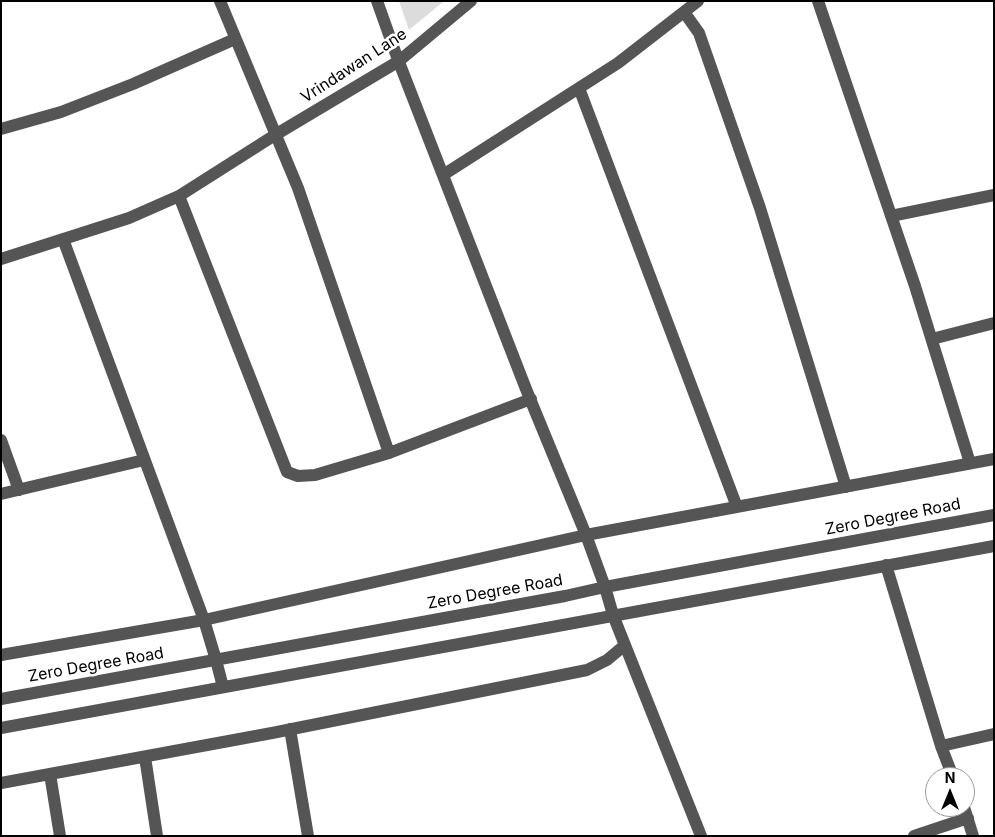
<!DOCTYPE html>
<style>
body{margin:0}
#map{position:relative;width:995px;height:837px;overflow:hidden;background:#fff;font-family:Inter,sans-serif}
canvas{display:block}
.frame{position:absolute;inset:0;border:2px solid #000;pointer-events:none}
.north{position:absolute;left:925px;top:767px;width:50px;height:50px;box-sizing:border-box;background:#fff;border:1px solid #999;border-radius:50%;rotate:0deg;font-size:14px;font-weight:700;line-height:20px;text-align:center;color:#000}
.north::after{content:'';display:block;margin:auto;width:18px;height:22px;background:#000;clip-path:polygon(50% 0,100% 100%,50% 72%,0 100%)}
</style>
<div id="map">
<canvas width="995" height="837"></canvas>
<div class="frame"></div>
<div class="north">N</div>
</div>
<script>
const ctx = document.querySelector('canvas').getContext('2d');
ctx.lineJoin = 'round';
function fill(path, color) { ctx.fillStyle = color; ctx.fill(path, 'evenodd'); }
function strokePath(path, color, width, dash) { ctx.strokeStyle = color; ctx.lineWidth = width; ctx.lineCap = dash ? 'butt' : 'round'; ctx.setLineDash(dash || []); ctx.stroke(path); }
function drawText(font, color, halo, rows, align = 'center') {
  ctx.font = font + ' Inter,sans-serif'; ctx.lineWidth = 5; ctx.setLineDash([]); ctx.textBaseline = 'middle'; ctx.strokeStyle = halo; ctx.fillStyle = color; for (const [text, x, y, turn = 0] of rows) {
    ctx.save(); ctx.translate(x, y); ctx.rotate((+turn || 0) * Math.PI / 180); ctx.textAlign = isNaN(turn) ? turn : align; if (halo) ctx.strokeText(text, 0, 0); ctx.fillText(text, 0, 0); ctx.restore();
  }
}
const green = new Path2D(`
 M399,1h45l-35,29z`);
const minor = new Path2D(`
 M220,1l78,187 91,265
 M377,1l20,56 129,332 60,146 19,52 8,28 88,221
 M818,1l97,285 55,177
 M684,12l15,21 61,175 86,279
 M579,88l158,419
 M1,129l60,-17 72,-28 102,-45
 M443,175l175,-112 80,-62
 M179,196l108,276 11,4 17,-1 74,-22 142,-54
 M891,216l103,-21
 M63,239l141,381 12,40 7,27
 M1,259l128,-41 50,-22 96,-61 124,-74 72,-60
 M932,339l62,-16
 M1,440l18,50
 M1,494l143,-34
 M886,565l55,181 12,31
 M1,655l203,-35 382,-85 408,-76
 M1,699l564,-103 40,-9 389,-72
 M1,728l993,-182
 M290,729l18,107
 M941,746l53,-12
 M145,757l12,79
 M50,774l10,62
 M1,783l271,-50 315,-63 20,-10 18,-15
 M964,807l9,29
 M914,836l54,-18`);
const streetNames = [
 ["Vrindawan Lane",354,66,-33],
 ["Zero Degree Road",893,517,-11],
 ["Zero Degree Road",495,592,-10],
 ["Zero Degree Road",96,665,-10]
];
fill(green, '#dcdcdc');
strokePath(minor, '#555', 12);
drawText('16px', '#000', '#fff', streetNames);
</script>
